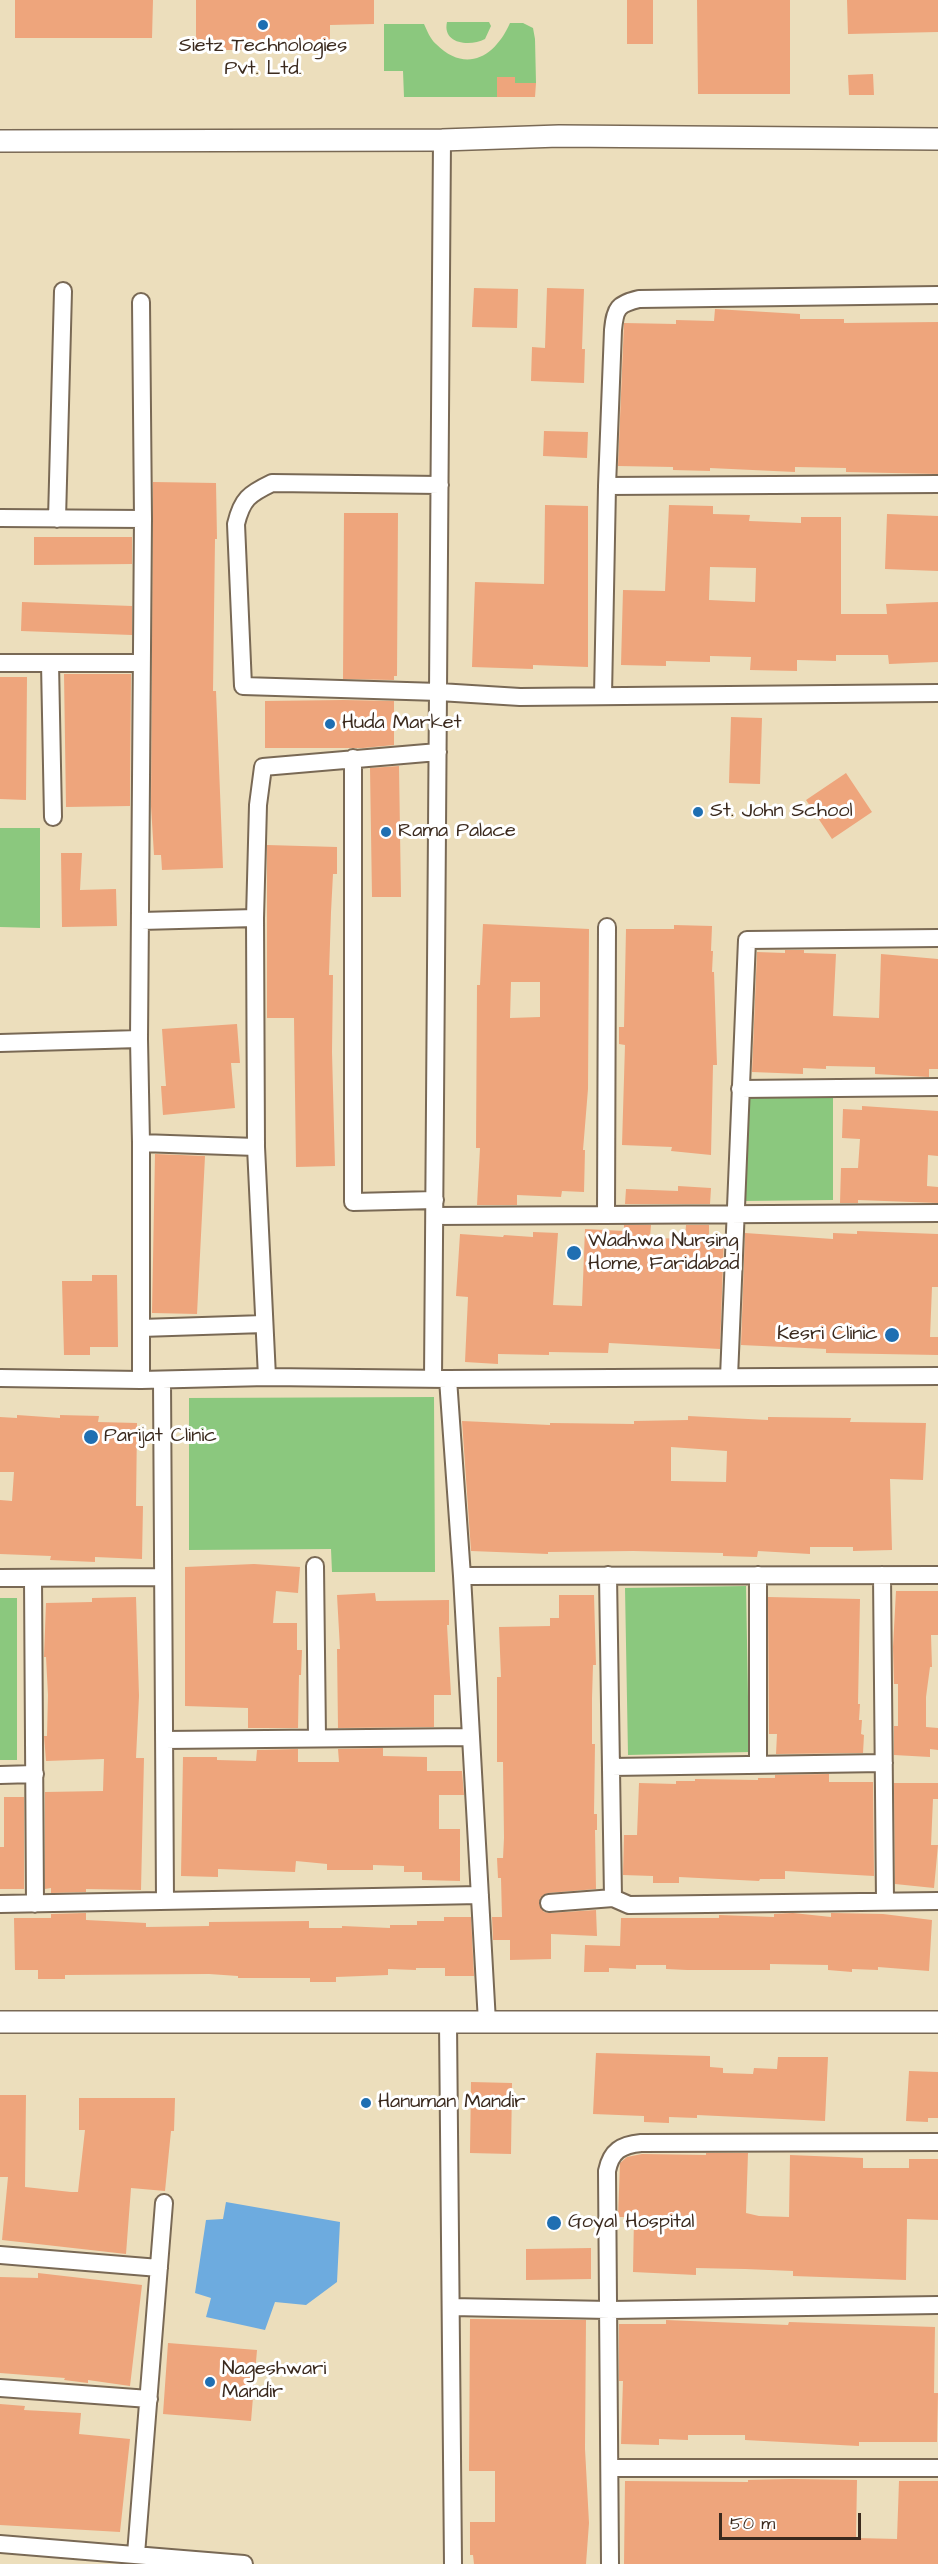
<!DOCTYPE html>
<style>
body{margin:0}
#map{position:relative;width:938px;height:2564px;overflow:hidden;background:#ecdebc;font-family:"Architects Daughter",sans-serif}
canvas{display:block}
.scale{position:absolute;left:719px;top:2513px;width:142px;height:27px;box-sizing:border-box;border:3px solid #3b2a1e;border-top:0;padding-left:8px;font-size:18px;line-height:21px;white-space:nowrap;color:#3b2a1e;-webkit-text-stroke:4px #fff;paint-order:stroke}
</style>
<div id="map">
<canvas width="938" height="2564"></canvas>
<div class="scale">50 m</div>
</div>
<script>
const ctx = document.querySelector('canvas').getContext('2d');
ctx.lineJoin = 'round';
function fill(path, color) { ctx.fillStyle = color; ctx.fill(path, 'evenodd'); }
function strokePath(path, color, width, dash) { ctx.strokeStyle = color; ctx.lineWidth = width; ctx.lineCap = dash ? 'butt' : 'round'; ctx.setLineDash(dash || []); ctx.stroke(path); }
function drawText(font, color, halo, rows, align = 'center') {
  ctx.font = font + ' "Architects Daughter",sans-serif'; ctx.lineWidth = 6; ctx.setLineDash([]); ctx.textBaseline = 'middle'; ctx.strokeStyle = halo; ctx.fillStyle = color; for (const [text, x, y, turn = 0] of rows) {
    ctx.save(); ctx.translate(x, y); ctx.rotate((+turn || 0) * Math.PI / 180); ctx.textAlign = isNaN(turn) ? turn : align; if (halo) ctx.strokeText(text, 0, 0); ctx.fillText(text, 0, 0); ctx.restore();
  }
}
const green = new Path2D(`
 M447,22h42l2,4 -6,13c-15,8 -43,5 -38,-17z
 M510,23h13l10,5 2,11 1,44h-21v-6h-17l-1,20h-93l-1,-26h-19v-47h40c3,6 6,15 12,20 30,30 59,13 74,-21z
 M0,828h40v100l-40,-1z
 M743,1098h90v102l-89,1z
 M434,1397l1,175h-103l-1,-23 -142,1v-152z
 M746,1586l3,166 -121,3 -3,-167z
 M0,1598h17v162h-17z`);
const water = new Path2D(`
 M226,2202l114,20 -3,60 -31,23 -31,-3 -10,28 -59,-13 5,-19 -16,-5 11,-73 17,-1z`);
const building = new Path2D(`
 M15,0h138l-1,38h-137z
 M196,0h178v24l-44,1v25h-134z
 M627,0h26v44h-26z
 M697,0h93v94h-92z
 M847,0h91v32l-90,2z
 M873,74l1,21h-25l-1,-20z
 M497,77h18v6h21l-1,14h-38z
 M474,288l44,1 -1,39 -45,-1z
 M547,288l37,1 -2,60h3l-1,34 -53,-2 1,-34 13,1z
 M715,309l85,5v5h44v4l94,-1v152l-92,-2v-4l-51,-1v5l-85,-4v3l-37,-1v-3l-55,-1 6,-143 52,1v-4l38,1z
 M544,431l44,1 -1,26 -44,-2z
 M153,482l63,1 1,56h-2l-2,152h3l7,177 -61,2 -1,-15h-7l-3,-49z
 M545,505l43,1v161l-55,-2v4l-61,-2 3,-85 69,2z
 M669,505l44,1v8l37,1 -1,6 52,2v-6h40v97h46l-1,-10 52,-2v60l-49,2 -1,-9h-52v6l-39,-1v11l-47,-1 1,-13 -41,-1v6l-44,-1v5l-45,-1 2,-75 42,1zM710,567l46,1 -1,34 -46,-2z
 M344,513h54l-1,163h-3v4l-51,-1z
 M887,514l51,2v55l-53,-2z
 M34,537h98v27l-98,1z
 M22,602l110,4v29l-111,-4z
 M64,674h67l-1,132 -64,1z
 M0,677h27l-1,123 -26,-1z
 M343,700l51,1v44l-31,3h-98v-47z
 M731,717l31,1 -2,66 -31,-1z
 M399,766l2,131h-29l-2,-129z
 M846,773l26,39 -40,27 -26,-39z
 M267,845l70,2v27h-4l-2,38 -2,63h4l-1,77 3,114 -39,1 -2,-149h-27z
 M61,853h21l-2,37 36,-1 1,37 -55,1z
 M483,924l106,5 -1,160 -5,61h2l-1,42 -22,-1 -1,6 -44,-2v10h-40l3,-57h-4l1,-163h3zM511,982h29v35l-30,1z
 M674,925l38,1 -1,25h2l-1,21h2l3,93h-4l-2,90 -40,-4 1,-4 -50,-2 3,-100 -6,-1v-17h5l2,-98h48z
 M785,950h19v3l32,1 -3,62 46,2 2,-64 57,5v110h-9v8l-54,-3v-7l-49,-1v3l-23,-1v6l-51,-2 5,-120 28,1z
 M237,1024l3,39h-9l4,45 -72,7 -2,-29h5l-4,-57z
 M862,1106l76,5v45l-10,-1 -1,31 11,1v16l-80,-3v3h-18l1,-35h17l2,-29 -18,-1 1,-29 19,1z
 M155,1154l50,2 -8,158 -45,-1z
 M678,1186l33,2 -1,16h-85l1,-15 52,2z
 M624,1225h27l-1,12 6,1 29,1 1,-14h23v9l15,1 -4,114 -111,-6 -1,10 -59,-1v3l-51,-1v10l-33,-2 3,-65 -12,-1 4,-62 43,3 1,-2 29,2v-5l25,1 -5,72 29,1 3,-77 39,2z
 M857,1231l81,3v53h-6l-2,50h8v18l-112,-2v-4l-85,-4 4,-112 88,6v-6l24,1z
 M92,1275h25l1,72h-28v8h-26l-2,-74h30z
 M17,1415l43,3v-3l39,1 -1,6 39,1 -1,83h7l-1,53 -47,-2v5l-45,-2 1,-4 -51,-2v-54l12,1 2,-29h-14v-55l17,1z
 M688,1416l80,4v-3l83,1 -1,4 76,1 -3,57 -33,-1 2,71 -39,1v-4h-43v7l-52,-3 -1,6 -34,-1v-3l-90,-2 -85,1v2l-77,-3 -9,-130 88,4v-2l84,1v-3l54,-1zM671,1447l56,4 -1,31 -55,-1z
 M254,1564l46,3 -2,26 -22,-2 -3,32h24v27h5l-1,25h-2l-1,53h-50v-20l-63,-2v-139z
 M896,1591h42v44h-7l1,32h-2l-4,30v30l12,1v22l-8,-1v8l-36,-2v-29h4v-42h-4l-1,-37z
 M375,1593l1,8 73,-1v25h-2l4,70h-17v32l-96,1 -1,-79h3l-3,-54z
 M559,1595h35l2,70h-3l-1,33v46h3l-1,70h3v16h-2l1,59 -48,4 -8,5 -1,6 5,8 5,1 47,-3 1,26 -46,-2v25l-41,1v-20h-17l-1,-23h10l-1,-39h-3l-1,-20h6l1,-20 -1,-76h-6v-85h4l-2,-50 51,-1v-8h9z
 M136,1597l3,99 -3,62h8l-3,132 -55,-1v3l-35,1v-5l-6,1v-97l58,-1 1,-32 -58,2 -2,-25h3l1,-41 -2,-38h-2l2,-54 46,-1v-4z
 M768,1597l92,2 -2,105h2l-1,16h3l-1,14 3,1 -1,18 -87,1 1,-20h-8z
 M383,1748v8l44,1v14h35l2,24h-25v34h21v52l-38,-1v-8h-18v-6l-31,-1v5h-46v-6l-31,-3 -1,11 -77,-3v8l-37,-1 2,-119h34v3l39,1 1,-11 41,-1v13h41l-1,-13z
 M829,1774v8h44l1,94 -89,-5v8h-25l-1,2 -80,-4v6h-26v-7l-30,-1 1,-40h13l2,-52 37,1v-3h19v-2l63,1v-2h17v-3z
 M894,1783h44v16h-5l-2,46h7l-4,43 -39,-4z
 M4,1797h20v92h-24v-42h4z
 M86,1913v7l60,3v4l63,-1v-4l100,-1v7h33v-2l48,2v-3h27v-4h27v-4h27l3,59h-29v-8h-29v2l-28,-1v6l-52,2v5h-26v-4h-72v-2l-29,-2 -144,1v4h-27v-9h-23l-1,-52h37v-4z
 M793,1913l38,4v-4l52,1 49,6 -3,51 -51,-4v3l-26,-1v3l-24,-2v-5l-58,-1v6h-83l-21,-1v-4h-30v4l-27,-1v4h-25l1,-27 35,1 1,-28h98v-3l55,2v-3z
 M596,2053l114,3v11l13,1v5l30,1 1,-6 23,1 1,-12h50l-3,64 -128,-6v3l-28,-1v6l-25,-1v-6l-51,-2z
 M909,2071l29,1v46h-10v4l-22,-1z
 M471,2082l41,1 -1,71 -41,-1z
 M0,2095h26l-1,92 46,5h7l7,-62h-6v-32h96l-1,33h-3l-6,60 -34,-3 -5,66 -124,-14 6,-63h-8z
 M706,2153h42l-2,60 13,3 30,1 1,-62 73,3v10h46v-9h29v61l-31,-1 -1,61 -113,-4v-5l-48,-2 -49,-1v7l-63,-3 1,-55h-16l2,-54 7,-6 15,-3 64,1z
 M591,2248v31l-65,1v-31z
 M38,2273l104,12 -12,101 -42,-6v3l-24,-3 1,-2 -65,-5v-96l38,1z
 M470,2319l116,1 -1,129 4,74 -3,41h-112l-1,-9h-3v-33h25v-51h-26z
 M666,2320l122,5 1,-3 146,5 -1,66h4l-1,49h-78v4l-114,-6v-5h-57v5l-29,-1v6l-38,-1 2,-63h-4v-57h47z
 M168,2343l89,7 -6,71 -88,-7z
 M0,2404l25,2 -1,4 57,3 -2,21 51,5 -10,93 -120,-7z
 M791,2479l66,1 -1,58 41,1 2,-58h39v83h-314l1,-83 123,1v-2z`);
const minor = new Path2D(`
 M440,485l-168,-2c-23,11 -30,16 -36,41l7,162 196,6 81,5 418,-4
 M607,486l331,-2
 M0,518l143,1
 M57,519l6,-228
 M0,663h141
 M50,663l3,154
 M603,696l4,-210 6,-156c2,-22 5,-26 26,-31l299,-4
 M353,758v444l82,-2
 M141,921l114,-3
 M0,1043l139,-4
 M740,1089l198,-2
 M141,1143l115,4 -1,-229 3,-113 5,-38 175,-15
 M256,1147l11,230
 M606,1215l1,-288
 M435,1216l503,-3
 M141,1328l123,-4
 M729,1377l18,-437 191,-2
 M0,1378l141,2 126,-3 181,2 490,-3
 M433,1379l9,-1239
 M448,1379l14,197 25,446
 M141,1380v-237l-2,-104 4,-520 -2,-217
 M162,1380l3,521
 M315,1566l2,172
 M608,1575l5,323
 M882,1575l3,326
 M462,1576l476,-1
 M0,1578l163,-1
 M33,1578l2,326
 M164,1740l307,-3
 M758,1765v-190
 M611,1767l273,-4
 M0,1775l35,-1
 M549,1903l64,-5 16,7 309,-4
 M0,1904l480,-9
 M448,2022l5,542
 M0,2255l159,13
 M451,2307l159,3 328,-5
 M0,2388l149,11
 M610,2468h328
 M0,2544l244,20
 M136,2554l28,-351
 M610,2564l-3,-393c4,-20 14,-26 34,-28l297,-1`);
const tertiary = new Path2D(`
 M0,141l442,-1 117,-4 379,3
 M0,2022h938`);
const markers = [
 [263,25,6,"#1f6fb2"],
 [330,724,6,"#1f6fb2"],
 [698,812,6,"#1f6fb2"],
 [386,832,6,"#1f6fb2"],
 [574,1253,8,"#1f6fb2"],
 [892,1335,8,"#1f6fb2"],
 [91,1437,8,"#1f6fb2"],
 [366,2103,6,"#1f6fb2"],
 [554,2223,8,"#1f6fb2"],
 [210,2382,6,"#1f6fb2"]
];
const poiNames = [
 ["Sietz Technologies",263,47,"center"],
 ["Pvt. Ltd.",263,70,"center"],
 ["Huda Market",342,724],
 ["St. John School",710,812],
 ["Rama Palace",398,832],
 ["Wadhwa Nursing",588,1242],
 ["Home, Faridabad",588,1265],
 ["Kesri Clinic",878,1335,"right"],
 ["Parijat Clinic",104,1437],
 ["Hanuman Mandir",378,2103],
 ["Goyal Hospital",568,2223],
 ["Nageshwari",222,2370],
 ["Mandir",222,2393]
];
fill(green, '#8bc87e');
fill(water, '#6dabdf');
fill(building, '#eea57c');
strokePath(minor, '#796955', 20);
strokePath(tertiary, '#796955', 24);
strokePath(minor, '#fff', 16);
strokePath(tertiary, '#fff', 21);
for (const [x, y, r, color] of markers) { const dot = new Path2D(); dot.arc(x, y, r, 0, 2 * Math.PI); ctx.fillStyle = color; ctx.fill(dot); strokePath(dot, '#fff', 2); }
drawText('20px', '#3b2a1e', '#fff', poiNames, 'left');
</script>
